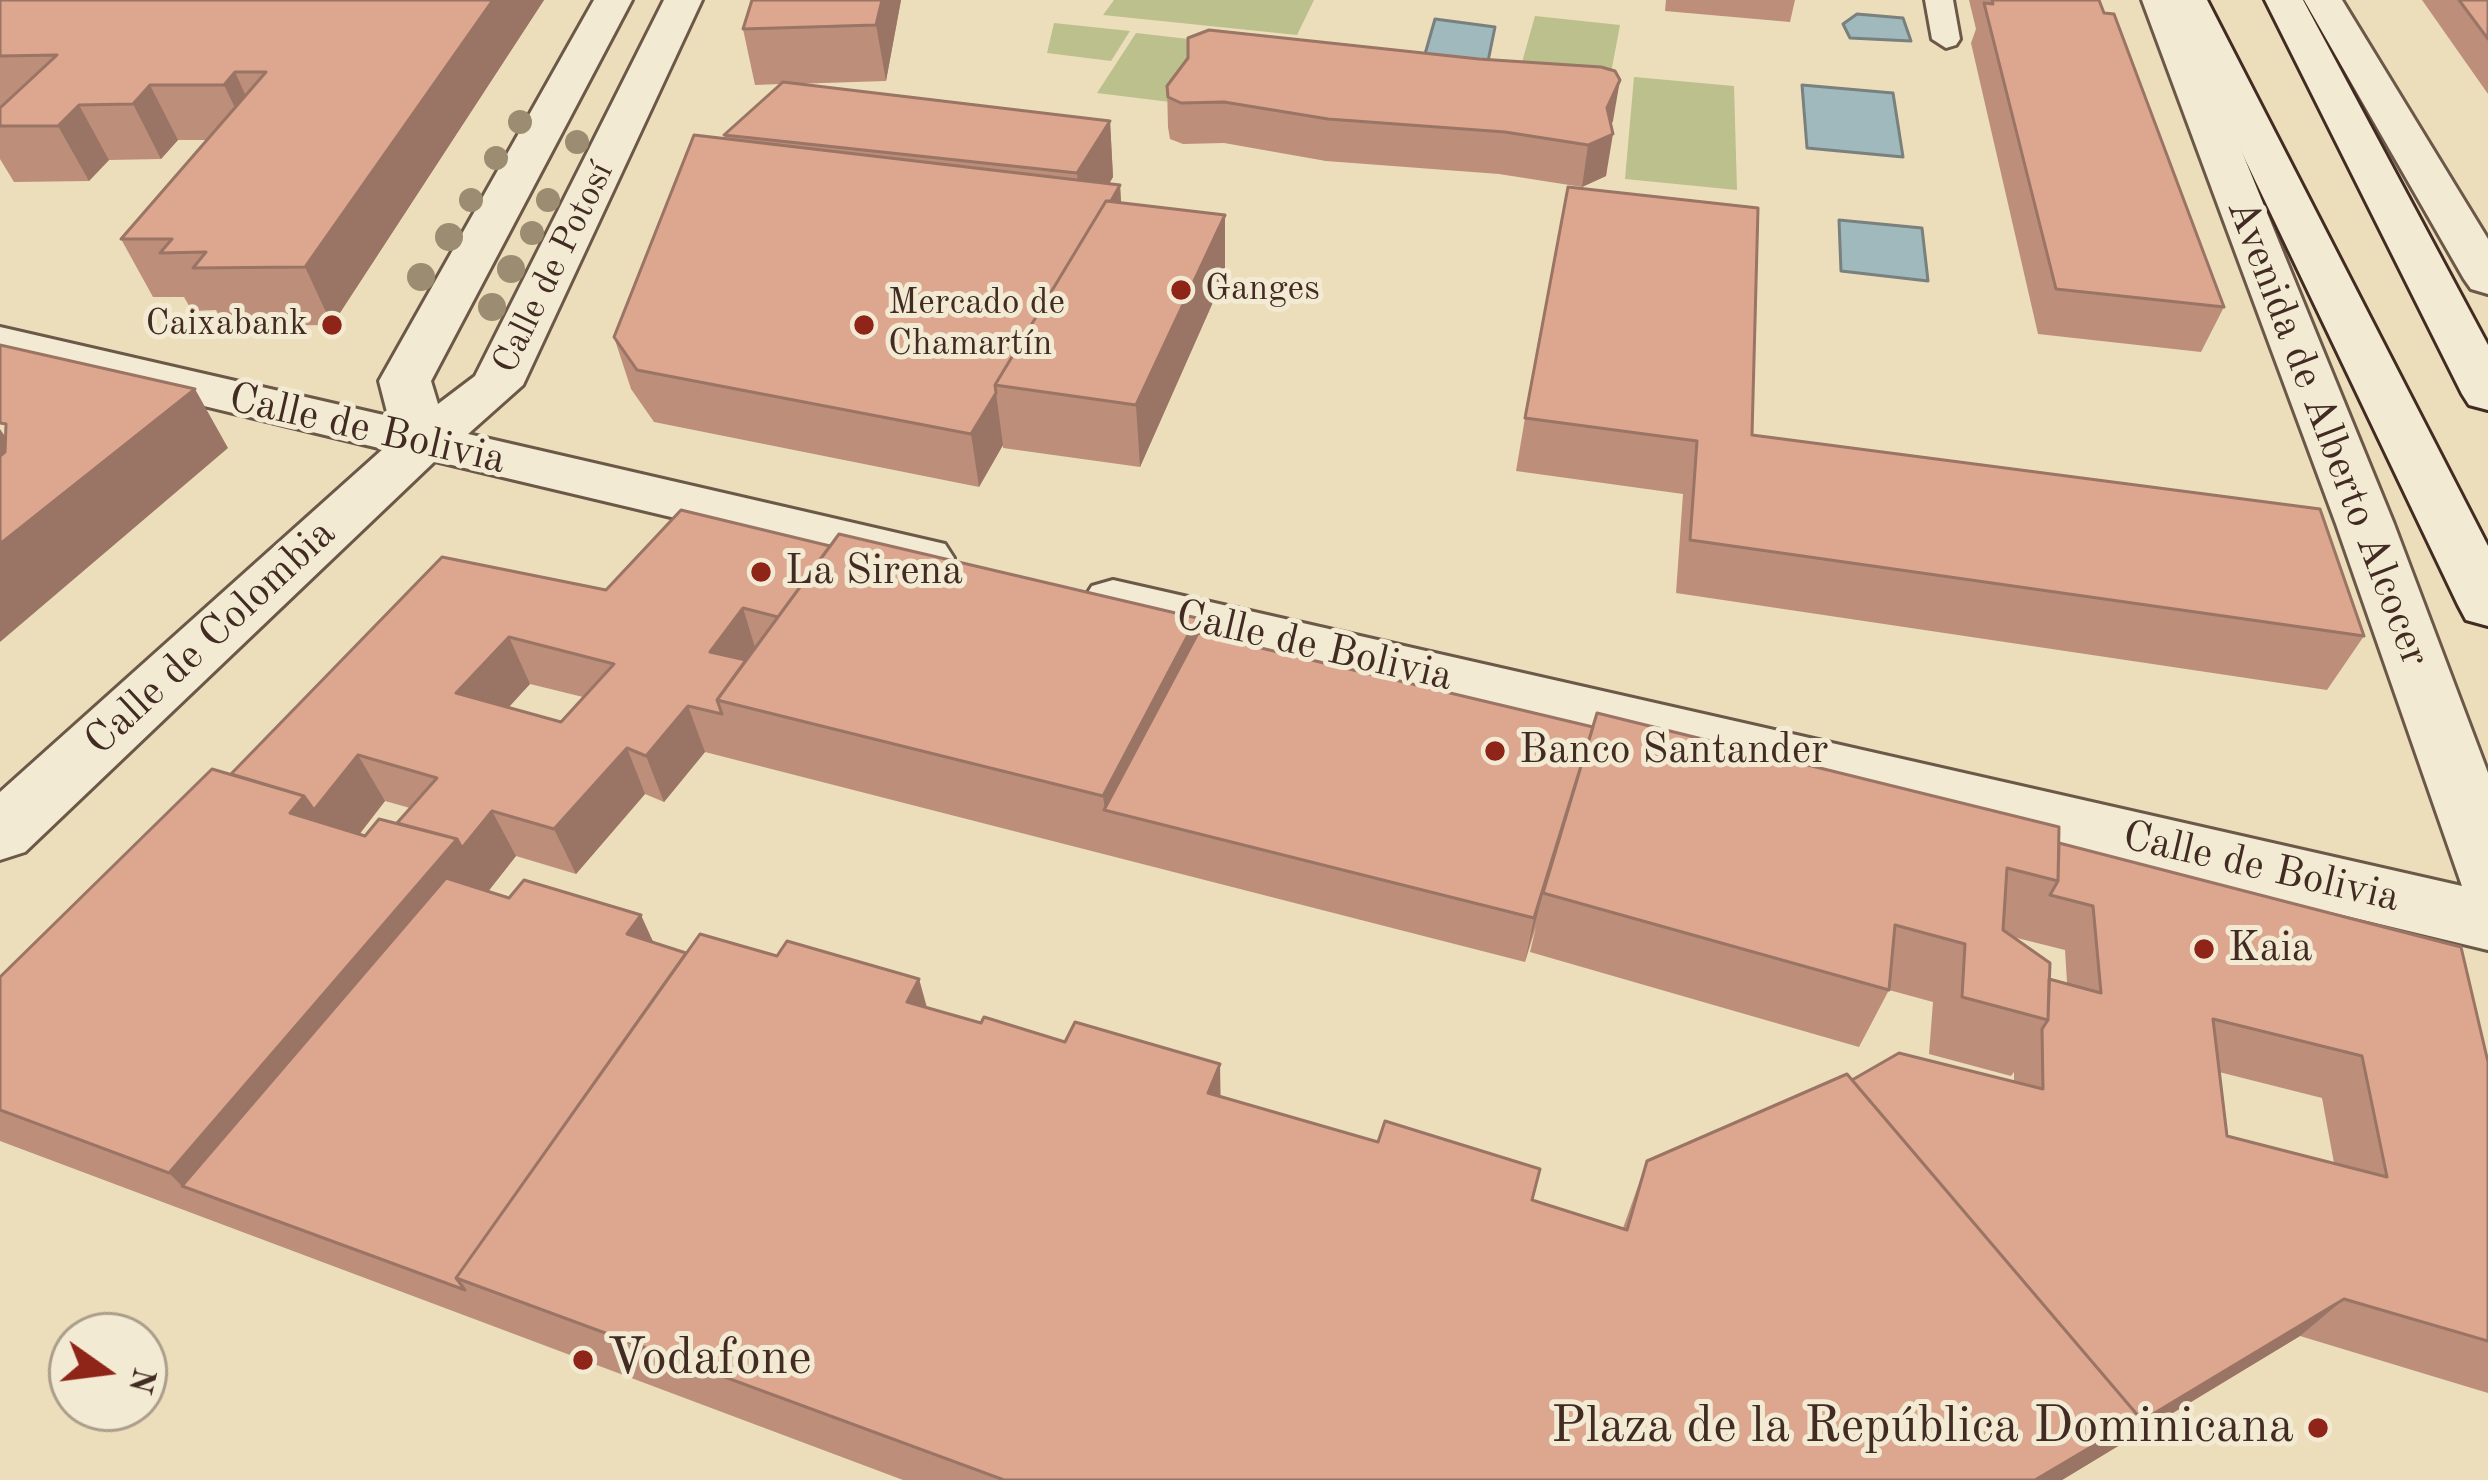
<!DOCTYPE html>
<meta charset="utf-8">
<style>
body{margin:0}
#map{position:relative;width:2488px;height:1480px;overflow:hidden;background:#ecdebb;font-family:"Old Standard TT",serif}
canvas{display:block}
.north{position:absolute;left:48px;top:1312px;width:120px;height:120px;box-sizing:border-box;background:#f3ead3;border:3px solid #ac9e8c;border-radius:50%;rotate:104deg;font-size:33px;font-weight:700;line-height:48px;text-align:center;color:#412b22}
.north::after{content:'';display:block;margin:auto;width:42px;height:54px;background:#8f2418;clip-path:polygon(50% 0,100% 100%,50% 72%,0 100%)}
</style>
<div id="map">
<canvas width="2488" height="1480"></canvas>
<div class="north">N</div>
</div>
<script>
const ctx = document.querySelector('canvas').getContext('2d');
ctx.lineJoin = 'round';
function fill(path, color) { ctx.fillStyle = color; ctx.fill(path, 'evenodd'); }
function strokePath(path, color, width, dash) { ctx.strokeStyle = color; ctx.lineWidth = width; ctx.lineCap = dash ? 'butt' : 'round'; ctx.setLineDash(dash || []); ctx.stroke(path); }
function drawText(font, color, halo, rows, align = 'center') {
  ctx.font = font + ' "Old Standard TT",serif'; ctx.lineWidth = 10; ctx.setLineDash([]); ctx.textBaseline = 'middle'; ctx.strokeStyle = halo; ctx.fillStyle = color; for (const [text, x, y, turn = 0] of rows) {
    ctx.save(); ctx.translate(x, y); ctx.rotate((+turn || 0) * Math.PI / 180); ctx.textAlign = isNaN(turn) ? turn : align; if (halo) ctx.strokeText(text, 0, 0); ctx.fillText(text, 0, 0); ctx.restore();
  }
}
const green = new Path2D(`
 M1114,0h200l-17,35 -194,-20z
 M1535,16l85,9 -12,64 -91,-9z
 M1054,23l76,8 -19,30 -64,-8z
 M1136,33l70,8 -36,61 -73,-9z
 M1634,77l100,9 3,104 -112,-11z`);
const water = new Path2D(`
 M1857,14l46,4 8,23 -61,-3 -7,-14z
 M1435,19l60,8 -11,54 -65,-6z
 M1802,85l91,8 10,64 -96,-9z
 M1839,220l83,8 6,53 -87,-10z`);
const lane = new Path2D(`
 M1925,0h28l7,39 -4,6 -10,3 -14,-9z`);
const street = new Path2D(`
 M594,0h38l-201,381 7,23 37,-28 189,-376h38l-179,385 -55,49 477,110 9,14 -9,14 -21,5 -489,-116 -410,391 -25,8v-68l383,-343 -383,-92v-30l388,89 -9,-35z
 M2142,0h38l214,524 94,249v177l-1375,-330 -21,-6 -9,-14 9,-14 21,-6 1349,306 -126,-362z
 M2304,0h38l146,239v55l-17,-5 -7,-10z`);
const secondary = new Path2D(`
 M2169,0h38l281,546v80l-22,-6 -8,-15z
 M2265,0h38l185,345v65l-19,-5 -7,-11z`);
const trees = [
 [520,122,12],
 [577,142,12],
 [496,158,12],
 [471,200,12],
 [548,200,12],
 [532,233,12],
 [449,237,14],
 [511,269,14],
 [421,277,14],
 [492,307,14]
];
const wall = new Path2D(`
 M0,0h544l-212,325 -108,1 -8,-16 -24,1 -8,-14h-31l-32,-58 86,-99h-29l-17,19 -52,1 -20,21 -75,1 -14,-23z
 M901,0l-15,81 -94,3 318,37 3,56 -4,7 11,1 1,18 104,72 -85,192 -137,-19v-3l-24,42 -325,-65 -23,-33 -17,-52 112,-198 -2,-4 57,-51 -26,1 -12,-56z
 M1666,0h129l-5,22 -125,-11z
 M1969,0h130l125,307 -23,45 -163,-18 -67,-291 5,-14z
 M2422,0h66v94z
 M1620,80l-9,44 -5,52 -24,11 -83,-13 -173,-13 -102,-18 -41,1 -13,-5 -2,-12 -1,-41z
 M1525,418l227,17 612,201 -37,54 -651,-97 7,-99 -167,-23z
 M830,546l367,72 1,15 861,210 429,219v331l-188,-57 -238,144h-1159l-903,-339v-164l231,-203 375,-184zM530,684l53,13 -22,25 -53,-15zM705,752l820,210 11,-35 -6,25 329,95 30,-57 44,12 -4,52 82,22 3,-4v10l-162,-2 -205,81 -24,67 -91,-28 -311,-103 -294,-90 -8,-28 -142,-23 -91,-3 -198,-62 28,-35 60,18 69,-80 19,8zM385,801l25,7 -13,15 -32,13 -6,-1zM2013,937l52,13 2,33 -18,-4zM2219,1072l103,26 12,65 -107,-27z`);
const shadedWall = new Path2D(`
 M493,0h51l-212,325 -27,-58z
 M882,0h19l-15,81 -10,-56z
 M235,72l25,55 -10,12 -26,-54z
 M1620,80l-7,41 -7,16 7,-3 -7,42 -24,11 6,-42z
 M150,85l28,55 -17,19 -28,-55z
 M79,105l30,55 -20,21 -31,-55z
 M1110,121l3,56 -31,52 -5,-56z
 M1120,185l3,50 -123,151z
 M1225,215v60l-85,192 -4,-62z
 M195,389l33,59 -228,194v-98z
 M996,393l7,52 -24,42 -8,-53z
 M0,429l36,53 -36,9z
 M743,608l14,46 -32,44 -15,-46z
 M1197,618l2,61 -94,131 -2,-14z
 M509,637l21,47 -50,55 -24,-46z
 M688,706l17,46 -41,50 -18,-46z
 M1594,727l-51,166 -18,69 9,-44z
 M627,748l18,46 -69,80 -22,-45z
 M358,755l27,46 -56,72 -39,-60 14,-17z
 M492,811l24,45 -29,37 -305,293 -13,-13 288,-334z
 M641,915l20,44 -34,-25z
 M919,979l15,57 -27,-34z
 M1220,1064l1,56 -13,-27z
 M2344,1299l-44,37 -238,144h-27z`);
const building = new Path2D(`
 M0,0h493l-188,267 -112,1 13,-16 -46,1 12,-14h-51l145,-167h-31l-11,13h-74l-17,19 -54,1 -21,21h-58v-18l57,-53 -57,1z
 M752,0h130l-6,25 -133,4z
 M1992,0h107l5,13 10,1 110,293 -168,-18 -72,-286 9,1z
 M2459,0h29v39z
 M1209,30l270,29 122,8 14,4 5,9 -13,28 6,26 -25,11 -83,-13 -177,-13 -104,-17 -43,1 -13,-6 -1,-11 21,-28v-20z
 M783,82l327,39 -33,52 -353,-38z
 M694,135l426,50 -9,16h-5l-111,184 1,8 -25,41 -334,-64 -23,-33z
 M1568,187l190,21 -6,227 568,74 44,127 -674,-96 7,-99 -172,-23z
 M1106,201l119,14 -89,190 -141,-20z
 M0,345l195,44 -195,155v-88l5,-4 1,-28 -6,-1z
 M681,510l149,36 -52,71 -35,-9 -33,44 36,8 -29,40 5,14 -34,-8 -42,50 -19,-8 -73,81 -62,-18 -30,37 -5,-9 -60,-16 40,-45 -79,-23 -44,55 -10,-14 -73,-22 211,-217 164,33zM509,637l105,27 -53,58 -105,-29z
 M839,534l358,84 -94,178 -386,-96z
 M1198,633l395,94 -59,191 -430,-108z
 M1597,713l462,114 -1,54 -51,-13 -4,62 47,33 -2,57 -86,-23 3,-53 -70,-19 -6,65 -346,-97z
 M212,769l92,27 -14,17 75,23 14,-17 78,20 -288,334 -169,-63v-133z
 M2059,843l402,104 27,115v279l-144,-42 -216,130 12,-11 -288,-338 47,-27 144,36 -1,-60 6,-9 1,-41 52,14 -8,-87 -43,-11 8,-14zM2213,1019l149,37 25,121 -160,-41z
 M446,878l63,20 15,-18 117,35 -14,19 59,19 -230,325 9,12 -283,-104z
 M700,934l77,22 10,-15 132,38 -12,23 74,21 3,-6 81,25 10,-20 145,42 -12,29 170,49 7,-21 155,48 -8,31 95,30 20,-69 200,-87 293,344 -105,62h-1031l-548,-202z`);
const markers = [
 [1181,290,12,"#8f2418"],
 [332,325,12,"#8f2418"],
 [864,325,12,"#8f2418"],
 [761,572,12,"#8f2418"],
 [1495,751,12,"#8f2418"],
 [2204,949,12,"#8f2418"],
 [583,1360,12,"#8f2418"],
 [2318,1428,12,"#8f2418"]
];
const farStreetnames = [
 ["Calle de Potosí",554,268,-64]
];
const farPoinames = [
 ["Ganges",1205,290],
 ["Mercado de",888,304],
 ["Chamartín",888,345],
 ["Caixabank",308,325,"right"]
];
const streetNames = [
 ["Calle de Bolivia",367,430,13],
 ["Avenida de Alberto Alcocer",2327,433,69],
 ["Calle de Colombia",211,638,-43],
 ["Calle de Bolivia",1314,647,13],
 ["Calle de Bolivia",2261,868,13]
];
const poiNames = [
 ["La Sirena",785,572],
 ["Banco Santander",1519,751],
 ["Kaia",2228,949]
];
const nearPoinames = [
 ["Vodafone",607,1360],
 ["Plaza de la República Dominicana",2294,1428,"right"]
];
fill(green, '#bcc08d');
fill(water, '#9fb9bc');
strokePath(water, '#79807e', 3);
strokePath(lane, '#6c5848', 6);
strokePath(street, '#6c5848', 6);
strokePath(secondary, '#412b22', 6);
fill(lane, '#f3ead3');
fill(street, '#f3ead3');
fill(secondary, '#f3ead3');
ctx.fillStyle = '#9c8c72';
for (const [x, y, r] of trees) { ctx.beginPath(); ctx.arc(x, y, r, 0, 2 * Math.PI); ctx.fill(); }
fill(wall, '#bd8f7b');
fill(shadedWall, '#9a7464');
fill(building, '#dca68f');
strokePath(building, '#9a7464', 3);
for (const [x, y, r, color] of markers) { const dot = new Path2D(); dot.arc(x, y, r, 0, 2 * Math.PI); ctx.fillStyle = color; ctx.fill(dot); strokePath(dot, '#f3ead3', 4.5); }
drawText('36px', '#412b22', '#f3ead3', farStreetnames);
drawText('36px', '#412b22', '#f3ead3', farPoinames, 'left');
drawText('42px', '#412b22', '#f3ead3', streetNames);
drawText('42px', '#412b22', '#f3ead3', poiNames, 'left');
drawText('51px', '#412b22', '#f3ead3', nearPoinames, 'left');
</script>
